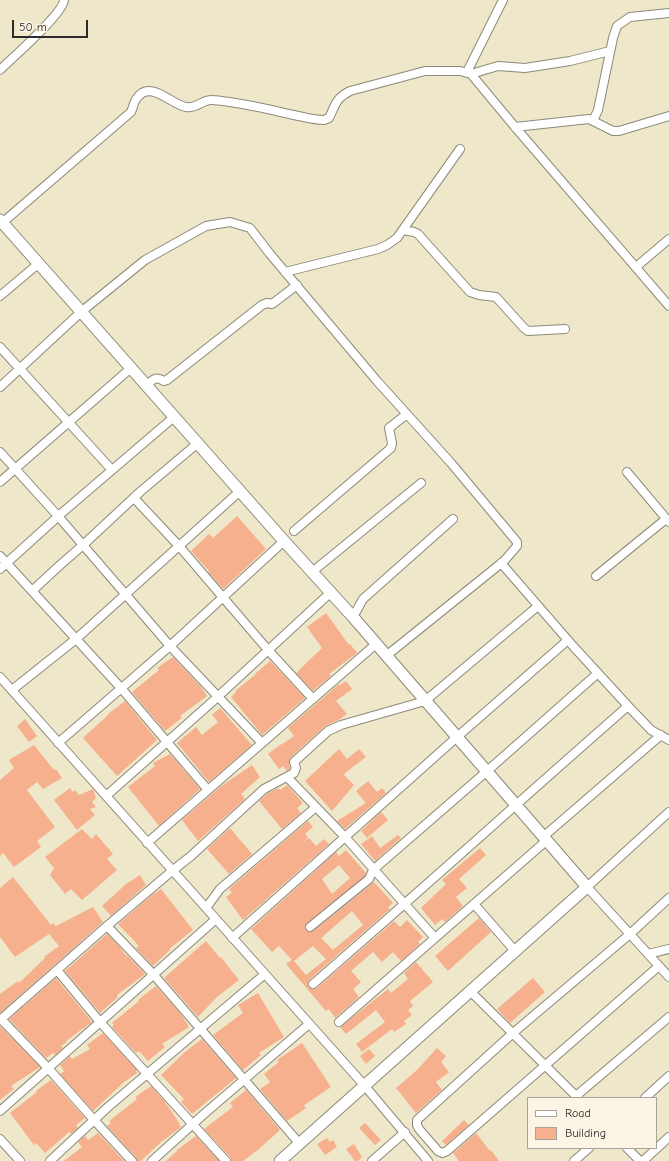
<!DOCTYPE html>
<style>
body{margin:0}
#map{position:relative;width:669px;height:1161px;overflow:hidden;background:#eee7c9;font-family:"Comic Neue",sans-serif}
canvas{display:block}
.legend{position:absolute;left:527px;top:1097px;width:130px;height:52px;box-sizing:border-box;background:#fcf5e5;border:1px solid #a8a49b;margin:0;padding:5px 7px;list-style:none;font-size:12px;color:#2b2b2b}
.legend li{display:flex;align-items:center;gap:8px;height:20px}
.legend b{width:20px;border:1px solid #a8a49b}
.scale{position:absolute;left:12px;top:20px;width:76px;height:18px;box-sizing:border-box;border:2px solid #2b2b2b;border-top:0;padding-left:5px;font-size:12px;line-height:14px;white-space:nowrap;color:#2b2b2b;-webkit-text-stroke:3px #fcf5e5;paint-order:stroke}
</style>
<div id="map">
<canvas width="669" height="1161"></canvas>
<ul class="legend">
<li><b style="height:5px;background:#fff"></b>Road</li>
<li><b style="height:11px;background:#f6b08e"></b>Building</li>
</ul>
<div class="scale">50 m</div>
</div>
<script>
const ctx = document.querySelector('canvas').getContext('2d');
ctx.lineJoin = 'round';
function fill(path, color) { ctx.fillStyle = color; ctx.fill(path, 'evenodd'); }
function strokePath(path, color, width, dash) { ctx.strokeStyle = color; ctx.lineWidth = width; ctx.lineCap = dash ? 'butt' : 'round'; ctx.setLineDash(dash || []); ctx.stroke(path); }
const building = new Path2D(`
 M237,516l29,33 -43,40 -15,-17 1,-1 -18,-20 18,-17 4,4z
 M326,613l23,32 1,-1 7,9 -28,21 2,2 -18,15 -17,-18 26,-25 -15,-21z
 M173,657l28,30 6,9 -27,20 2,2 -17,13 -33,-39 27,-22 -2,-2z
 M270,661l35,37 -43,37 -31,-38 5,-5 -1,-1 20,-16v-1z
 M346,681l6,8 -16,12 11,13 -7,5 -16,8 -33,30 -2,4 1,8 -3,2 -4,-5 -4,3 -11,-15 13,-10v1l13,-9 -6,-8 51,-44 1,1z
 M125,701l32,39 -40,36 -34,-38 25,-23v-1z
 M220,708l32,37 -43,37 -32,-39 19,-16 6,8 16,-13 -6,-7z
 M25,719l12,17 -8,6 -12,-16z
 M34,745l20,25 2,-1 6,9 -19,11 -6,-7 -10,8 28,37 -18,14 4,6 -27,20 -11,-14 -3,3v-76l14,-12 -5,-8z
 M339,749l8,10 12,-10 7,8 -21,16 -1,2 10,10 -22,26 -27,-30z
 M170,754l30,35 -41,37 -31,-39 27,-21 -2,-3z
 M252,765l8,12 -19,17 4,5 -47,42 -16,-21 38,-33z
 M368,781l9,11 5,-4 4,5 -41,36 -8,-8 29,-18 -10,-12z
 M287,785l16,18 -6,5 4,5 -19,16 -23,-28 9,-8 10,-5 2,2z
 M70,788l3,4 2,-2 4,5 14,-6 3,9 -4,4 4,5 -6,2 5,6 -18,15 -23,-30z
 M381,812l7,8 -21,18 -6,-7z
 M308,821l5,6 -8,7 3,3 -4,4 5,-3 7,8 8,-7 5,5 -86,76 -17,-23 6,-4 -3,-4z
 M230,828l22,26 -23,20 -22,-25z
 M82,829l10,10 4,-5 17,20 -6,5 10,11 -35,30 -11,-11 -6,5 -15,-19 4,-7 -9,-11z
 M398,835l3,3 -26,23 -14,-17 11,-8 8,12z
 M480,848l6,7 -27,24 8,9 -11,9 7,9 -18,16 -3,-3 -7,6 -14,-17 25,-24 -4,-4z
 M346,850l20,23 -1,3 -58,47 -2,4 1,4 4,1 3,-1 61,-49 19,21 -5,4 2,2 -81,71 -1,5 1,3 5,1 3,-1 77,-67 6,6 7,-7 16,17 -5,5 2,2 -19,17 -8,-9 -11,10 -9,-10 -22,19 10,11 -8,7 6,8 -24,21 -6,-9 -3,2 -40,-47 6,-4 -13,-14 -7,6 -21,-23 85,-77 3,4zM339,865l11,13 -18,16 -10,-15zM352,911l11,14 -30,25 -12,-12zM313,946l13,13 -20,16 -12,-14z
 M140,875l6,10 -35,31 -9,-10 24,-22z
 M13,877l38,48 2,-2 3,3 37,-19 10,15 -103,91v-19l18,-13 1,2 26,-25 -1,-1 15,-11 -10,-12 -34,23 -15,-20v-49z
 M161,889l32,41 -24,19 1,1 -17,16 -17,-18 3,-2 -21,-22 34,-29z
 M479,918l12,14 -43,39 -13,-15z
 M107,934l13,13 6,9 1,-1 18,19 -28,21 1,2 -18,16 -35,-42z
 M206,941l14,17 1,-1 18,23 -22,17 -19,20 -34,-39z
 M416,962l17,20 -23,19 3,5 -5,4 4,5 -8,6 2,3 -12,8 -2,-3 -30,23 -6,-8 29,-22 -9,-12 -30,24 -6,-7 48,-38 3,4 17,-14 -4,-6z
 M56,978l36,44 -26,19 1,1 -6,4 2,2 -8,7 -2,-2 -7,5 -37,-39z
 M533,978l12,14 -35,31 -13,-14z
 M156,986l24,27 9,14 -27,17 3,3 -17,14 -9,-10 -3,2 -24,-26 2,-2 -2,-2 27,-22 -1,-1z
 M258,993l26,44 -25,16 2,2 -18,15 -30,-35 30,-22 -5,-8z
 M0,1026l40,41 -29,19 3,3 -14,11z
 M103,1033l34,37 -1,1 1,2 -13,9 -31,29 -33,-37 4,-3 -4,-6 10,-9 2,3 18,-10 -3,-4z
 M202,1039l34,39 -44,36 -11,-12 3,-3 -23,-24 24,-23z
 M302,1043l29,44 -27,18 2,3 -19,13 -27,-32 10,-7 -6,-8 15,-12 -2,-2z
 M437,1048l9,8 -5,6 8,10 -13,10 6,8 -26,23 -20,-25 21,-18z
 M369,1049l6,7 -9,8 -6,-8z
 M51,1080l34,38 -9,7 2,3 -7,6 -2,-2 -24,21 -9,-10 -2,2 -24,-32 27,-21 -1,-1z
 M151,1086l14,16 15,22 -1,1 2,2 -21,16 -19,18h-4l-1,-4 -29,-31 4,-3 -2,-2 28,-22 -2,-2z
 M246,1090l34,40 -21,19 -16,12h-12l-1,-4 -26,-28 29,-22 -3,-4z
 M464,1120l5,5 -23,20 -4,-4z
 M365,1123l16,17 -6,5 -16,-17z
 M98,1133l26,28h-60l18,-14 -4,-5 7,-6 3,4z
 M476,1133l14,18 1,-1 8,11h-40l-6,-8z
 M196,1136l23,25h-53l11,-10v-1z
 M327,1138l3,4 3,-2 4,7 -12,8 -8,-11z
 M354,1144l8,13 -4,4h-3l-9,-12z`);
const street = new Path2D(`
 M0,70c12,-12 63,-56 64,-70
 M467,72l36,-72
 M471,74l27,-8 27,2 45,-7 40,-10
 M593,121l5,-11 15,-72 4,-12 13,-9 39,-4
 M515,127l74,-8 24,12h6l50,-15
 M2,223l129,-111c2,-4 3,-11 6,-14 13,-19 35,7 49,9 11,2 17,-8 26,-7 28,2 55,9 82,15 10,2 20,5 30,5l5,-2c7,-14 6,-19 21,-27l75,-20h35l11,3 44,53 154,179
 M403,230l11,2 4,2 52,58 9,3 17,2 28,31 4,3 37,-2
 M636,267l33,-28
 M285,272l93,-23 9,-4 10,-7 63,-89
 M0,296l38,-32
 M0,347l112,123
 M146,386c8,-7 9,-10 18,-5l3,-1 95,-75 5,-2 5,1 25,-19
 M0,387l81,-75 64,-52 61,-34 24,-4 20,6 20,26 107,127 74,82 66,79v4l-13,15 -118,95
 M0,452l58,64 112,130 92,97
 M627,472l42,50
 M0,482l131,-114
 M134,498l45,48 89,104 45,49
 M294,531l97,-83 1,-5 -3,-15 18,-14
 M0,556l121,132 87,102
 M501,563l72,83 55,60 23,24 18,10
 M0,569l63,-57 111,-95
 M312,572l109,-89
 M596,576l70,-57
 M32,591l27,-25 24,-21 58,-54 57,-48
 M353,617l10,-18 90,-80
 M0,677l364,408 64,76
 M12,690l64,-51 164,-148
 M58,743l112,-97 114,-105
 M287,777l58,60 90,101
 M106,796l106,-94 118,-109
 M669,812l-82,75 82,90
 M543,837l118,-102
 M147,843l229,-199
 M474,904l41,47
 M206,908l14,-19 96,-82
 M107,926l46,48 146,169
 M310,927l59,-48 4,-9 113,-98 112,-99
 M232,938l225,-201 111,-97
 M648,954l21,-5
 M659,966l-212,185 -5,2 -4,-2 -19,-22 -2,-4v-5l96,-87 117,-99 39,-36
 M57,970l43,52 126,139
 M313,984c106,-92 210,-186 315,-278
 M470,991l108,107
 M1,1019l47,49 46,52 38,41
 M0,1020l107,-94 65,-55 19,-15 73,-67 30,-16 2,-5 -2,-6 34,-31 13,-6 84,-24 113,-95
 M339,1022l207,-181
 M576,1096l93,-79
 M645,1098l24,-22
 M0,1111l216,-192
 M0,1139l20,22
 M627,1148l13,13
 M50,1161l58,-54 157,-133
 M152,1161l52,-47 105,-90
 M372,1161l33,-29
 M574,1161l15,-13
 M643,1161l26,-24`);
const secondary = new Path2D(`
 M0,220l284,321 69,76 234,270 -307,274`);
fill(building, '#f6b08e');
strokePath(street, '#8c897a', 10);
strokePath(secondary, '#8c897a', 13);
strokePath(street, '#fff', 8);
strokePath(secondary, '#fff', 11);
</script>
